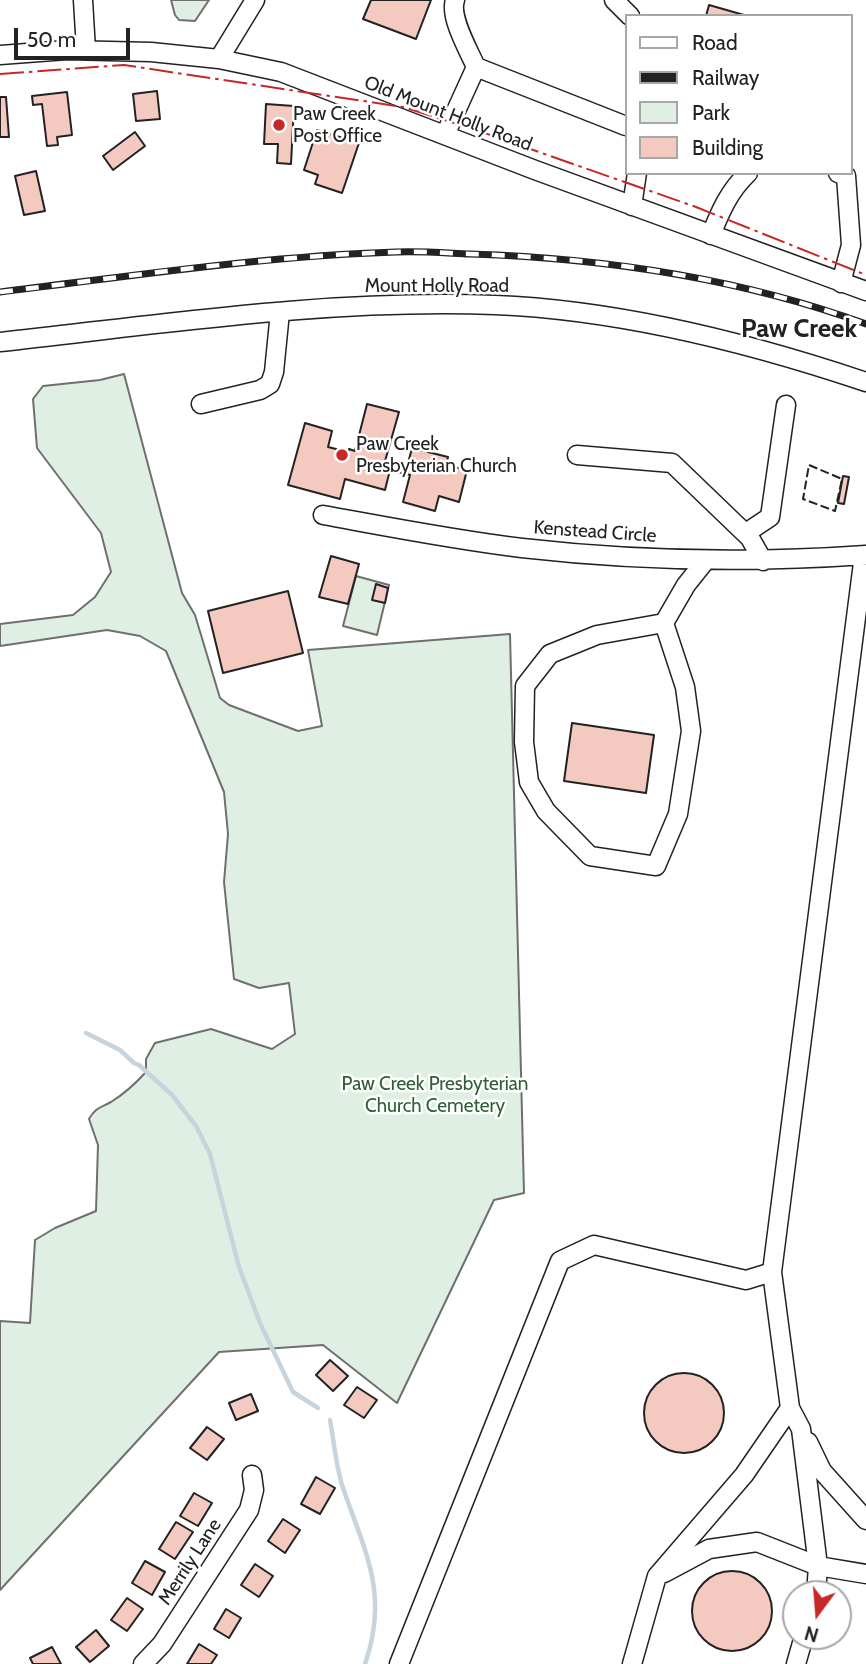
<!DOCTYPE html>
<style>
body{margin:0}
#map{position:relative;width:866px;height:1664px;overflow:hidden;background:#fff;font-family:Cabin,sans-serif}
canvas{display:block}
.legend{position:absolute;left:625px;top:14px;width:228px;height:161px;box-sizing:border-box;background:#fff;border:2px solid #a7a7a7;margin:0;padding:9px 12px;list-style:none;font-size:21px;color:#222}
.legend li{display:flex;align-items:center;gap:14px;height:35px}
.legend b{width:35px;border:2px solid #a7a7a7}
.north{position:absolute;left:782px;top:1580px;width:70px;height:70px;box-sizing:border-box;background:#fff;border:2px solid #a7a7a7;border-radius:50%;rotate:196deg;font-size:19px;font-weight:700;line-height:28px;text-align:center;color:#222}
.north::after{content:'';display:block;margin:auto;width:24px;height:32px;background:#c62828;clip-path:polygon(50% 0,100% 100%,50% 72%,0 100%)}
.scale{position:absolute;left:14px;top:28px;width:116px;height:32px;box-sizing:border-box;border:4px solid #222;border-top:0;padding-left:9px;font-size:21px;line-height:24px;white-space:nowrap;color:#222;-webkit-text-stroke:5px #fff;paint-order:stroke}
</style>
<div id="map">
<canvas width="866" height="1664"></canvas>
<ul class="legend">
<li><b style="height:9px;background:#fff"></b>Road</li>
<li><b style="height:9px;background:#222"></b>Railway</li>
<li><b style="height:19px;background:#e0efe3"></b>Park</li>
<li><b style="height:19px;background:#f3c9c0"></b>Building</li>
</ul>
<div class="north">N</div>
<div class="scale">50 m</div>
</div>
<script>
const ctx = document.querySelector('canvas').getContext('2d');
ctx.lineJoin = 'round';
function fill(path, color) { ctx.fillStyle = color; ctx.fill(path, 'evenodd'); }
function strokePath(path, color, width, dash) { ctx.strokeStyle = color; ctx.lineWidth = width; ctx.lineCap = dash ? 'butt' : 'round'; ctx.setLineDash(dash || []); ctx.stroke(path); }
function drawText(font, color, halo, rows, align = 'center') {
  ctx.font = font + ' Cabin,sans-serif'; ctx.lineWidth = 5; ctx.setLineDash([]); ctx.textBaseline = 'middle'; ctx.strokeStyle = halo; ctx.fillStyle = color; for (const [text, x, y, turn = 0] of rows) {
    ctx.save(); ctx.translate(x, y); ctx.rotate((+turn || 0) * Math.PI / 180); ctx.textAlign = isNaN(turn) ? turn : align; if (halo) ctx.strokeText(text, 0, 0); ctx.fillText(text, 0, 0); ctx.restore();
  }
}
const green = new Path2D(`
 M171,0h38l-14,21 -16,-1 -4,-5z
 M124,374l58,219 13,22 25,83 9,7 69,26 24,-5 -14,-76 202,-16 14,559 -30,7 -97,203 -74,-58 -104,7 -219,238v-269l30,2 5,-83 20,-12 41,-17 2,-66 -9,-26c6,-11 11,-11 22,-17 13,-8 25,-19 35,-30v-13l9,-16 56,-14 61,20 23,-15 -6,-51 -30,5 -25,-9 -10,-97 4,-48 -4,-42 -58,-141 -26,-15 -33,-6 -107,16v-22l73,-9 22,-18 16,-25 -10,-39 -64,-85 -4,-49 10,-13 57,-6z
 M356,576l33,9 -12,50 -34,-9z`);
const stream = new Path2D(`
 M86,1033l34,17 14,13 5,2 33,30 24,31 14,28 29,113 21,56 33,69 25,16
 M330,1420c4,22 6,45 12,65 22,65 48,108 23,179`);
const building = new Path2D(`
 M371,0h60l-15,39 -53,-20z
 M709,5l35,10v1h-38z
 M157,91l3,28 -24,2 -3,-27z
 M67,92l5,43 -15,2 1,8 -11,1 -5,-42 -9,1 -1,-9z
 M0,97h6l3,40h-9z
 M266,104l28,2 -3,58 -14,-1 1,-19h-14z
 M317,130l42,13 -17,50 -27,-9 3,-9 -14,-5z
 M135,132l10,14 -32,24 -10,-14z
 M36,171l9,40 -21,4 -9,-39z
 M367,404l32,8 -14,49 22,6 5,-19 36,9 -2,8 21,5 -8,32 -20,-6 -4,15 -32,-9 7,-27 -20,-5 -5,20 -40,-11 -5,20 -52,-14 17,-62 27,8 -4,16 20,5 1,-3 6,2z
 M843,476l6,1 -5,27 -6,-1z
 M331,556l28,8 -11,40 -29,-7z
 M376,584l12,4 -3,15 -13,-3z
 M288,591l15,62 -80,20 -15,-62z
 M572,723l82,12 -8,58 -82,-12z
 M330,1360l18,16 -15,15 -17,-16z
 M644 1413a40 40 0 1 1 80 0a40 40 0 1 1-80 0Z
 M357,1387l20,13 -13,18 -20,-13z
 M251,1394l7,17 -22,9 -7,-17z
 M207,1427l17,12 -17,21 -17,-12z
 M316,1477l19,11 -15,26 -19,-10z
 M194,1493l18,10 -14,23 -18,-10z
 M283,1519l17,11 -15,23 -17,-12z
 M176,1522l17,10 -18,27 -16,-10z
 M145,1561l20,11 -13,23 -20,-12z
 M255,1564l18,12 -14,21 -18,-12z
 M692 1611a40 40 0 1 1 80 0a40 40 0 1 1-80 0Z
 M127,1598l16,11 -16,22 -16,-11z
 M226,1609l15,9 -12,20 -15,-9z
 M96,1630l13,16 -19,16 -14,-15z
 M199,1644l18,11 -6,9h-24z
 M52,1647l9,17h-28l-3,-6z`);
const minor = new Path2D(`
 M83,0l3,50
 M455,0c-6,17 14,51 21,67l150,59
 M614,0l16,16
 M0,55l67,-5 84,2 68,7 62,13 254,98 331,121
 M219,59l36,-59
 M445,135l31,-68
 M838,173l8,3 5,69 -10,38
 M632,206l5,-33
 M711,235c9,-23 18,-44 37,-62
 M0,342c164,-18 329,-43 495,-37 125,5 252,37 371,77
 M201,404l59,-14 10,-6 4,-12 6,-60
 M577,455l95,8 78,75 13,23
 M323,515c66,12 132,25 199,33 114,13 230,15 344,7
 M746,533l24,-16 16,-112
 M664,623l-67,12 -47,19 -25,32 -1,56 5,40 17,29 44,45 66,10 22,-52 13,-83 -6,-44 -21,-64 22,-38 20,-25
 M790,1408l11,21 17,137 -2,28
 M808,1442l14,29 44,49
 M664,1573l45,-24 48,-7 61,24 48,8
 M143,1664l19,-20 87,-134 5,-20 -2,-15
 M399,1664l161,-403 34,-16 152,35 26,-8
 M632,1664l25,-88 87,-101 46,-67 -18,-136 92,-717
 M796,1664l8,-28`);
const rail = new Path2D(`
 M0,292c132,-16 264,-36 396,-40 25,-1 50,1 74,2 134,4 269,24 396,70`);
const fence = new Path2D(`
 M809,465l33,14 -7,32 -32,-12z`);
const power = new Path2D(`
 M0,74l124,-9 279,42 73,23 220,77 170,68`);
const markers = [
 [279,125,7,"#c62828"],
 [342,455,7,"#c62828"]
];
const poiNames = [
 ["Paw Creek",293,114],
 ["Post Office",293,136],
 ["Paw Creek",356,444],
 ["Presbyterian Church",356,466]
];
const streetNames = [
 ["Old Mount Holly Road",448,114,21],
 ["Mount Holly Road",437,286],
 ["Kenstead Circle",595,532,4],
 ["Merrily Lane",190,1562,-57]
];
const parkNames = [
 ["Paw Creek Presbyterian",435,1084],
 ["Church Cemetery",435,1106]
];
const districtNames = [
 ["Paw Creek",799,329]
];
fill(green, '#e0efe3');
strokePath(green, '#6f6f6f', 2);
strokePath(stream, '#c7d3dd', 4.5);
fill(building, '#f3c9c0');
strokePath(building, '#222', 2);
strokePath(minor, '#222', 21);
strokePath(minor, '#fff', 18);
strokePath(rail, '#222', 7);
strokePath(rail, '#fff', 4.5, [13]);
strokePath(fence, '#222', 2, [9, 3.5]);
strokePath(power, '#c62828', 2, [24, 5, 3.5, 5]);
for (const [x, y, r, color] of markers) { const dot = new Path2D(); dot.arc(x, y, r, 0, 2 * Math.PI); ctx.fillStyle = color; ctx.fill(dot); strokePath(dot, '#fff', 2.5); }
drawText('19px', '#222', '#fff', poiNames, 'left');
drawText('19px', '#222', '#fff', streetNames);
drawText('19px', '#2f5e38', '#fff', parkNames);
drawText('bold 26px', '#222', '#fff', districtNames);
</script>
